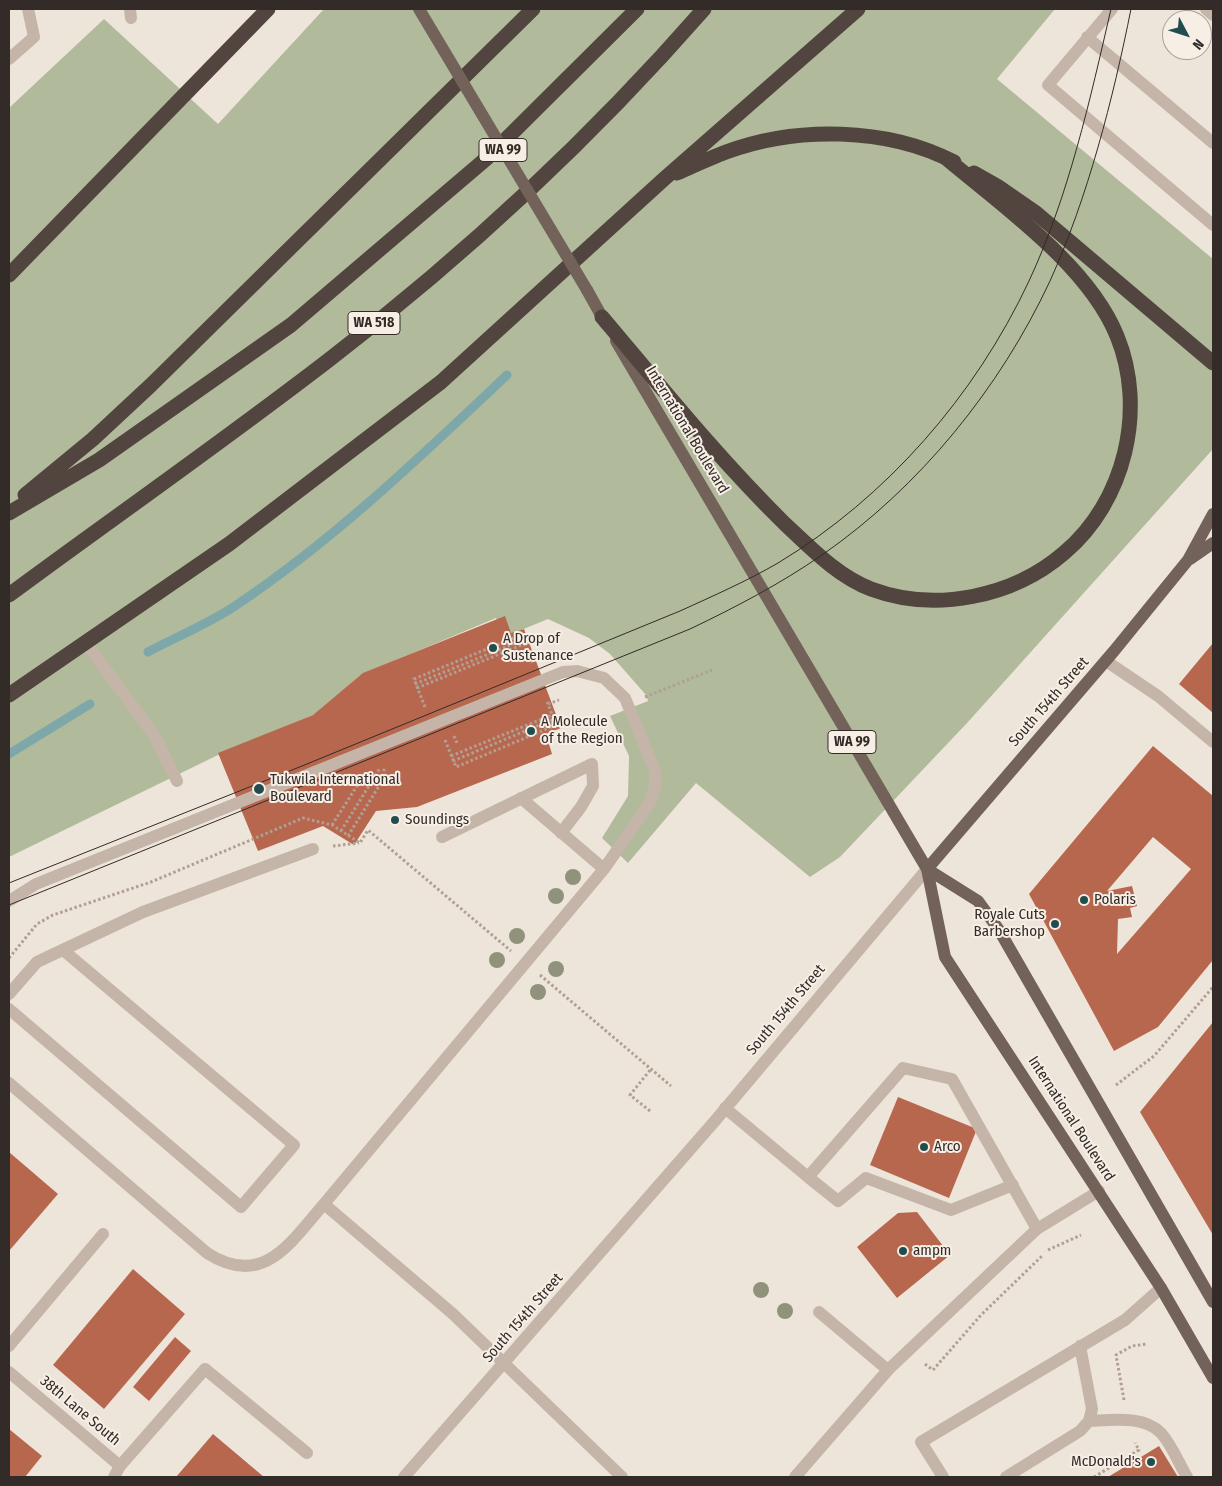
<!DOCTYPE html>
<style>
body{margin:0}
#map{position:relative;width:1222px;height:1486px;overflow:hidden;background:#eee5da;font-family:"Fira Sans Condensed",sans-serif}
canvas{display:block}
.frame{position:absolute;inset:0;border:10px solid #322b27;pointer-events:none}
.north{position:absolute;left:1162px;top:10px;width:50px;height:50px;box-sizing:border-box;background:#f7efe6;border:1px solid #a8a19a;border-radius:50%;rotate:130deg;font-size:14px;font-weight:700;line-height:20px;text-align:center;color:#322b27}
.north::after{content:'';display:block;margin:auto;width:18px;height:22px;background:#224d4f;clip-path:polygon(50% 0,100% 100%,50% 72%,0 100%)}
</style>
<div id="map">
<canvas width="1222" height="1486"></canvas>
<div class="frame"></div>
<div class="north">N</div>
</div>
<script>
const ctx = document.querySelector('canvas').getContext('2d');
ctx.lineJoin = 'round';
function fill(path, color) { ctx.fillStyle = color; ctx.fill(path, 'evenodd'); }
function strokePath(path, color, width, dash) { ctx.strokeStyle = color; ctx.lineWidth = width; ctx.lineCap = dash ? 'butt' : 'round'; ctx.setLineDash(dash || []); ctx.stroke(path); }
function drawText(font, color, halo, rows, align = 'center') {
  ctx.font = font + ' "Fira Sans Condensed",sans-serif'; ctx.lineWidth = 4; ctx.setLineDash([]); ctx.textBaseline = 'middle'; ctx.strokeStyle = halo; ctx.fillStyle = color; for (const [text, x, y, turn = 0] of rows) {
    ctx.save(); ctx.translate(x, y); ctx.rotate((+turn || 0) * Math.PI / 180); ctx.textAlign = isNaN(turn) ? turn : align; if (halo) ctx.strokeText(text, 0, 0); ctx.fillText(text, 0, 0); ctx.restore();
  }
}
const green = new Path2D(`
 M324,9h731l-58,70 216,180v190l-245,273 -128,135 -30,20 -114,-94 -68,80 -26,-25 26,-42 1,-40 -19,-40 38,-15 -2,-6 -36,-41 -21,-16 -41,-19 -44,18 -8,-19 -133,56 -48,40 -95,40 -211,103v-749l95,-89 114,105z`);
const stream = new Path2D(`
 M148,652c28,-15 60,-28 87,-46 100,-67 185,-149 272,-231
 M9,754l81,-50`);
const building = new Path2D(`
 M505,616l6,17 13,-4 37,99 -15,6 6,20 -135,53 -41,4 -22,34 -31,-19 -65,25 -40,-98 95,-38 50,-42z
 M1213,643v70l-34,-29z
 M1153,746l60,50v164l-55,67 -44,24 -85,-157zM1153,837l38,32 -74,85 1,-35 14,-2 -2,-9 7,-2 -5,-20 -25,5z
 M1213,1022v213l-73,-123z
 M898,1097l79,32 -28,69 -79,-33z
 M9,1152l49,42 -49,57z
 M917,1212l33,43 -53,43 -40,-51 41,-34z
 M133,1269l52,45 -81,95 -51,-44z
 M175,1337l16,14 -42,50 -16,-14z
 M9,1429l33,27 -17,21h-16z
 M213,1434l51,43h-88z
 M1159,1446l19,31h-70z`);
const path = new Path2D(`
 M529,657l10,-4
 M415,684l108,-44
 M417,688l107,-44
 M645,697l67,-27
 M548,704l11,-4
 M425,707l-11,-28 107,-44 11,28
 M454,736l4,9
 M445,740l11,27 100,-42 -9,-24
 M451,756l101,-41
 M453,761l101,-42
 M332,825l32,-50
 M341,831l39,-63
 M348,836l36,-58v-11
 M333,846l26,-3
 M9,958l28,-34 16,-9 98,-33 152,-64 29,7 28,18 8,-13 143,121
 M540,975l131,111
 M1116,1085l38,-29 59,-69
 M650,1111l-20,-16 21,-26
 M1048,1250l33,-15
 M925,1364l8,6 48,-55 61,-59
 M1124,1400l-8,-45 16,-9 15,-2
 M1094,1477l45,-27 -4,-7`);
const service = new Path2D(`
 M130,9l1,9
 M1112,9l-64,76 165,140
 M1206,9l7,6
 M1087,37l126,106
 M9,59l25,-22 -6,-28
 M86,643l68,92 23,46
 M1106,661l52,35 55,46
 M521,798l83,71
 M442,837l150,-73 1,22 -12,21 -20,26
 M9,901l27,-17 527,-212 14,-1 27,7 21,20 30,73v15l-4,15 -47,68 -280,335c-34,39 -61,85 -117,49l-198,-170
 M9,994l28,-32 106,-50 170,-63
 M9,1009l232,198 53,-62 -231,-195
 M725,1108l83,69
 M1013,1185l-62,25 -85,-32 -28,23 -30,-24 95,-109 49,11 85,150
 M324,1204l129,110 169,163
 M819,1312l69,58
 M9,1346l94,-112
 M9,1372l111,94 -6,11
 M1089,1421c22,-1 55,-6 72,12 11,12 18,31 26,44
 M120,1466l85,-97 102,84
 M795,1477l93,-107 21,-20 128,-121 62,-38
 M943,1477l-22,-35 204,-122 36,-32
 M1006,1477l74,-46 9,-10 3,-12 -12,-63`);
const tertiary = new Path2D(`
 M404,1477l310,-355 213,-253`);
const primary = new Path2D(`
 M587,290l19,34
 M616,341l311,528 18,88 216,331 52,90
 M1190,559l23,-16
 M927,869l51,32 21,29 214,372
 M927,869l187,-218 74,-91 25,-46`);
const motorway = new Path2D(`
 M677,173c16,-7 33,-15 49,-21 70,-26 161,-25 228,10
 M974,173l23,13 39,27 177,150
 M9,275l259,-266
 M602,317c59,70 117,142 183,207 26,24 52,52 86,65 64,24 142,8 193,-36 61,-51 83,-144 53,-217 -28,-70 -114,-130 -171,-178
 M25,495l68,-56 58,-54 382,-376
 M9,513l90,-53 192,-135 196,-167 150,-149
 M9,595c107,-79 216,-155 321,-236 134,-103 263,-223 374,-350
 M9,695l220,-151 212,-162 223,-203 194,-170`);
const tram = new Path2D(`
 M9,883l293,-117 378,-155c33,-15 67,-30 98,-48 109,-66 197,-167 251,-282 40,-86 61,-181 82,-272
 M9,905l681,-276c46,-22 90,-45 132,-74 98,-68 178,-167 228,-274 38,-84 63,-182 81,-272`);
const primaryBridge = new Path2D(`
 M419,9l168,281`);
const trees = [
 [573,877],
 [556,896],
 [517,936],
 [497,960],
 [556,969],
 [538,992],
 [761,1290],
 [785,1311]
];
const markers = [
 [493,648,5,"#224d4f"],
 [531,731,5,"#224d4f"],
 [259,789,6,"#224d4f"],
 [395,820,5,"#224d4f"],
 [1084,900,5,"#224d4f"],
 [1055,924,5,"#224d4f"],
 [924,1147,5,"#224d4f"],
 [903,1251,5,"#224d4f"],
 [1151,1462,5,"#224d4f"]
];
const shields = [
 [503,150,48],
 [374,323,52],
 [852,742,48]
];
const shieldNames = [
 ["WA 99",503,150],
 ["WA 518",374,323],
 ["WA 99",852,742]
];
const streetNames = [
 ["International Boulevard",687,430,59],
 ["South 154th Street",1049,702,-49],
 ["South 154th Street",786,1010,-50],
 ["International Boulevard",1071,1119,57],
 ["South 154th Street",523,1318,-49],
 ["38th Lane South",80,1411,40]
];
const poiNames = [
 ["A Drop of",503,639],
 ["Sustenance",503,656],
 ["A Molecule",541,722],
 ["of the Region",541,739],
 ["Tukwila International",270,780],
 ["Boulevard",270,797],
 ["Soundings",405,820],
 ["Polaris",1094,900],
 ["Royale Cuts",1045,915,"right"],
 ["Barbershop",1045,932,"right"],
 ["Arco",934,1147],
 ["ampm",913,1251],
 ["McDonald's",1141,1462,"right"]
];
fill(green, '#b1bb9c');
strokePath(stream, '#7da7a8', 9);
fill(building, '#b8674f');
strokePath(path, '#b09f92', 3, [2.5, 2.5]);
strokePath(service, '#c5b5a8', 12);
strokePath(tertiary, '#c5b5a8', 12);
strokePath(primary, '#73625a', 12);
strokePath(motorway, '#52453f', 15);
strokePath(tram, '#322b27', 1);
strokePath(primaryBridge, '#73625a', 12);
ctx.fillStyle = '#90927b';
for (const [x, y] of trees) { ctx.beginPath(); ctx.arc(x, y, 8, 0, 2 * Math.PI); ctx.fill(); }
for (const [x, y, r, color] of markers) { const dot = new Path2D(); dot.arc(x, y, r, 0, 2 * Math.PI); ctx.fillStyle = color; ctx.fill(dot); strokePath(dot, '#f7efe6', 2); }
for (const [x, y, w] of shields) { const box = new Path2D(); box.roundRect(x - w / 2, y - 11.5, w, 23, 4); ctx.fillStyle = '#f7efe6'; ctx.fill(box); strokePath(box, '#322b27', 1); }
drawText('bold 14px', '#322b27', null, shieldNames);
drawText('15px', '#322b27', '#f7efe6', streetNames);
drawText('15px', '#322b27', '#f7efe6', poiNames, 'left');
</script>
